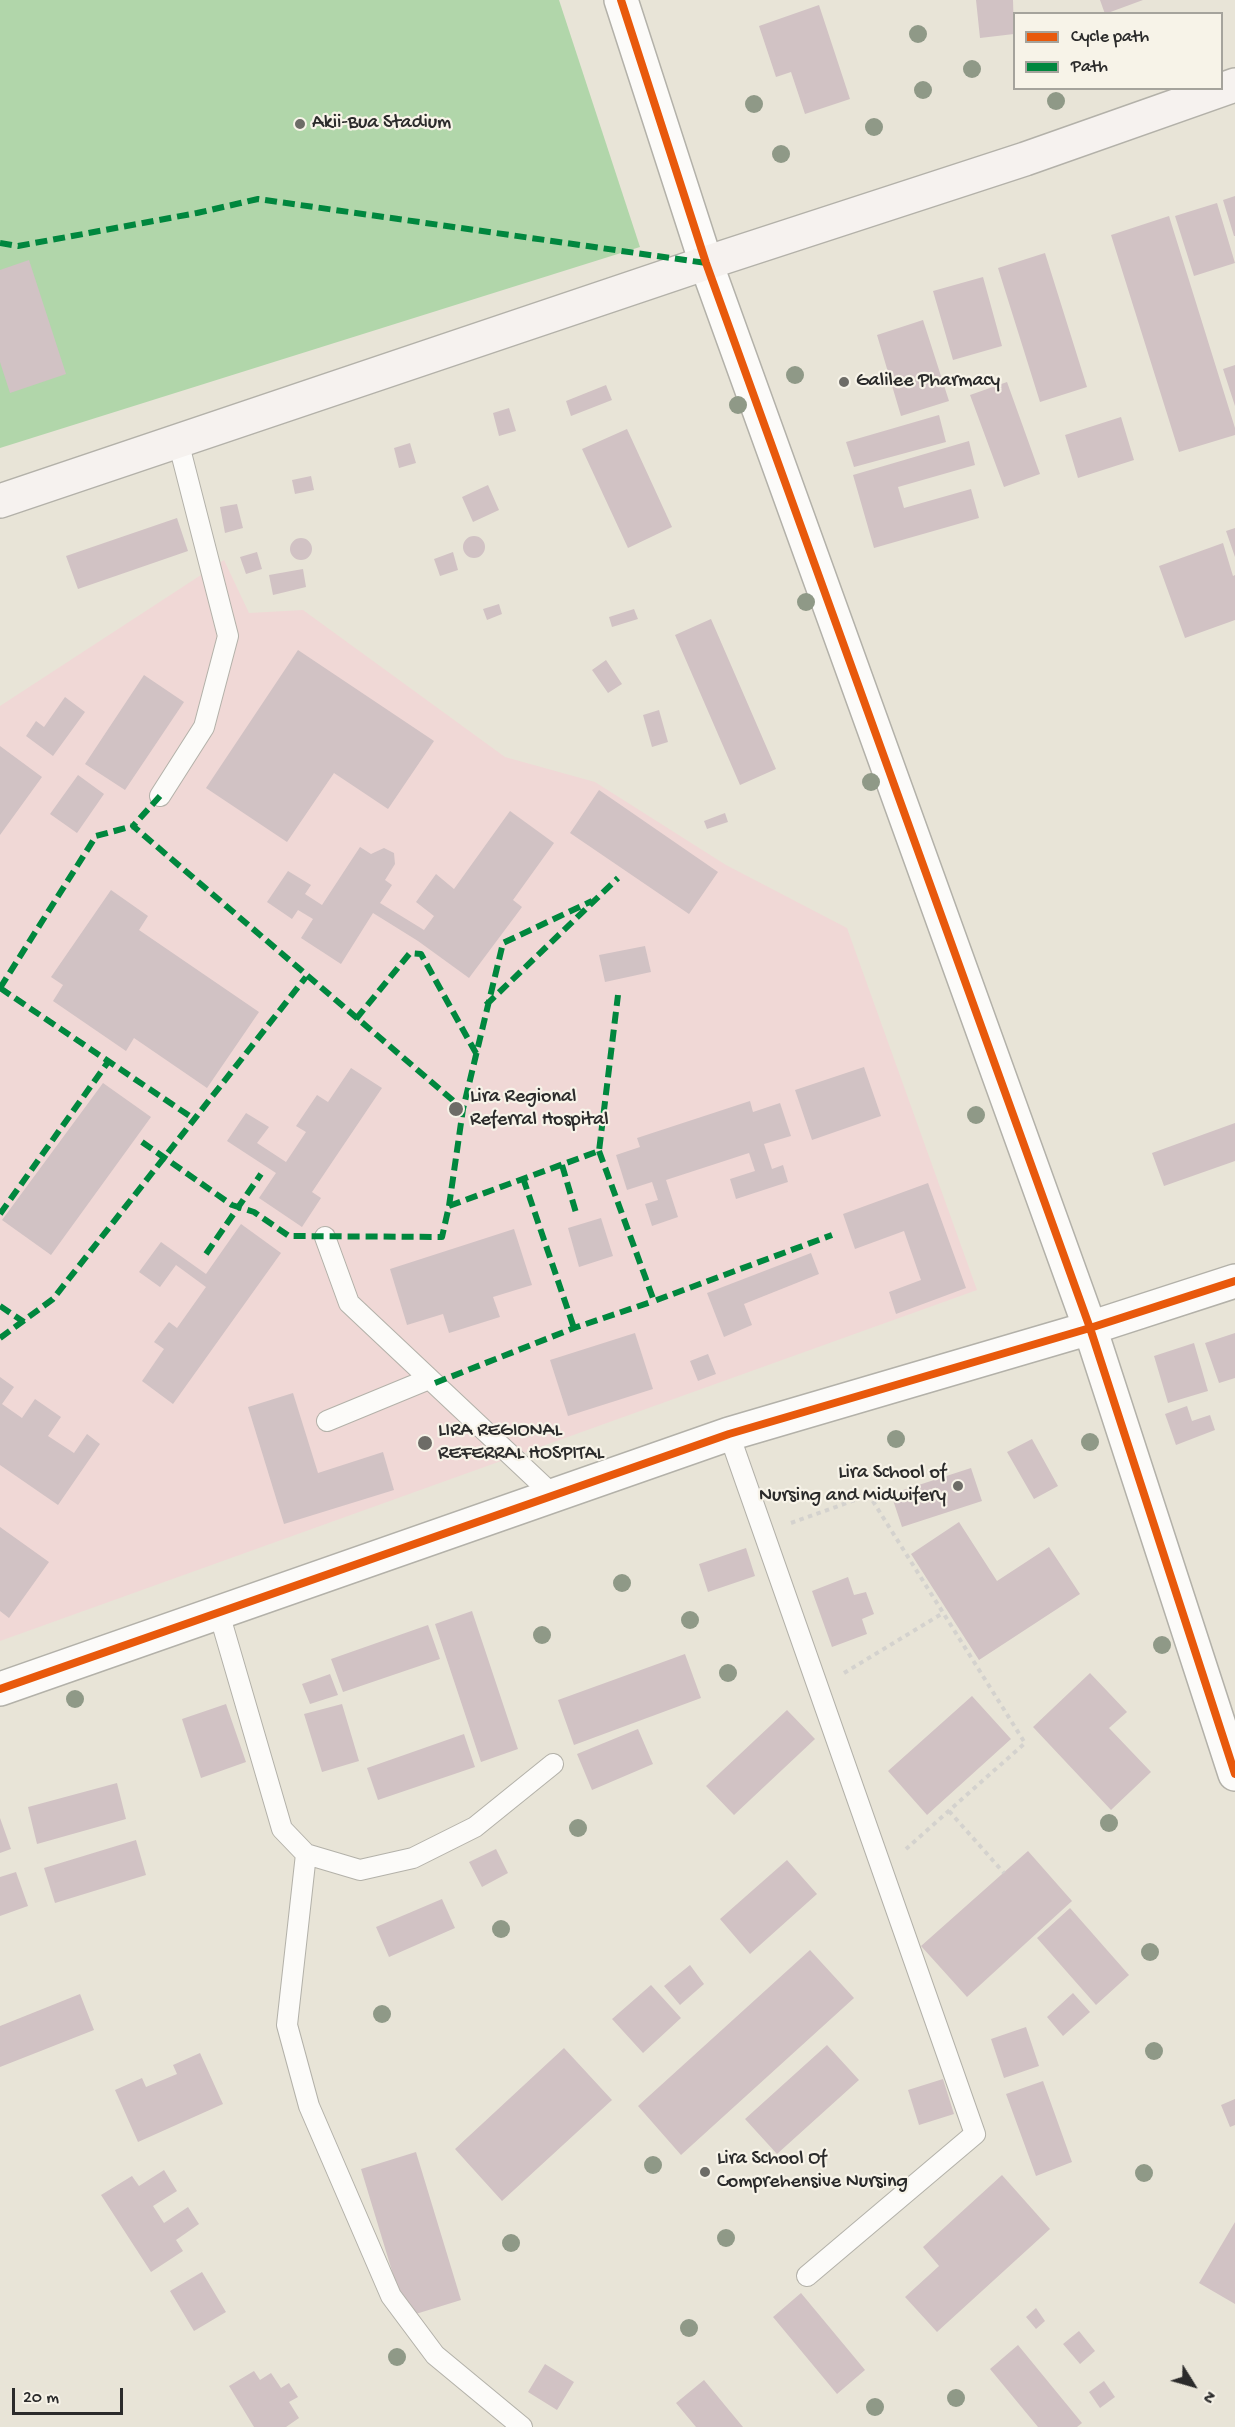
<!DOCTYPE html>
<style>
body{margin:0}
#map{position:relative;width:1235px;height:2427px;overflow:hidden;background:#e8e4d7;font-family:"Gochi Hand",sans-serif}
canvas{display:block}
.legend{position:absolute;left:1013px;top:12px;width:210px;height:78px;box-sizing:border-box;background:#f7f3e8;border:2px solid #a5a39c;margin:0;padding:8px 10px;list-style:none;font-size:18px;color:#2b2b2b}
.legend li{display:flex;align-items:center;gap:12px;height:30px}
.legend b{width:30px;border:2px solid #a5a39c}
.north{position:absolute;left:1163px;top:2355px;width:60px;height:60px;-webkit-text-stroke:4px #f7f3e8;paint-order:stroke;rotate:127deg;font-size:16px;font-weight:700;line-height:24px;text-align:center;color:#2b2b2b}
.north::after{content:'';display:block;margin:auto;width:21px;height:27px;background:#2b2b2b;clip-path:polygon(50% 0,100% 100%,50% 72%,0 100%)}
.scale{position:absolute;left:12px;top:2388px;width:111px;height:27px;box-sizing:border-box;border:3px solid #2b2b2b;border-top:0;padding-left:8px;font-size:18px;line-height:21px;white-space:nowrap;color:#2b2b2b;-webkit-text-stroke:4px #f7f3e8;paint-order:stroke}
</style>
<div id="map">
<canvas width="1235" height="2427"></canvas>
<ul class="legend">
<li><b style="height:8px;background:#e8590c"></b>Cycle path</li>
<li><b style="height:8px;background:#00873e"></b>Path</li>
</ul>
<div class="north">N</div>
<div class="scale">20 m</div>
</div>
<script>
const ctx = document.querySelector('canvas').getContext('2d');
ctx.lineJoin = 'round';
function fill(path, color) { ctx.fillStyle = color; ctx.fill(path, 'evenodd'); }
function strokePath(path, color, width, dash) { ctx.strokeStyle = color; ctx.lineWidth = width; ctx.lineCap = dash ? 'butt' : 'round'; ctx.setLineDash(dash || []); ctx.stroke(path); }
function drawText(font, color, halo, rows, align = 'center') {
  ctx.font = font + ' "Gochi Hand",sans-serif'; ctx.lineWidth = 4.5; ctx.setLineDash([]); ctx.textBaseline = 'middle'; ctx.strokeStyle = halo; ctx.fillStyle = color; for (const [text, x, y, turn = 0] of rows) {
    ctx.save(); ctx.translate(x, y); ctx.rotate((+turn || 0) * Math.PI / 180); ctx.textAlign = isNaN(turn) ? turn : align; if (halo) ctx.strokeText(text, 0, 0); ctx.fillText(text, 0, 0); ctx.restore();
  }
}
const built = new Path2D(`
 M224,560l25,53 54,-3 202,147 90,25 131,83 121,63 130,362 -977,351v-935z`);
const green = new Path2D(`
 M0,0h559l81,247 -640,201z`);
const building = new Path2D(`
 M976,0h37l1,34 -34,4z
 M1100,0h43l-38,14z
 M819,5l31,94 -45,15 -14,-42 -15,5 -17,-51z
 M1235,196v40h-1l-11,-36z
 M1217,203l18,60 -41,13 -19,-60z
 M1169,216l66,212v7l-56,17 -68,-217z
 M1045,253l42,134 -47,15 -42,-134z
 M29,260l37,114 -56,19 -10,-31v-92z
 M983,277l19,69 -49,14 -20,-69z
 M923,320l26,81 -48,15 -24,-81z
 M1235,365v41l-12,-37z
 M1007,382l33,92 -36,13 -34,-92z
 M606,385l6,15 -41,16 -5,-15z
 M509,408l7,23 -17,5 -6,-23z
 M939,415l7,27 -92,25 -8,-25z
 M1121,417l13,43 -56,18 -13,-43z
 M627,429l45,98 -44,21 -46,-99z
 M969,441l6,24 -77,22 6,21 67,-19 8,29 -105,30 -21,-73z
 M410,443l6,20 -17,5 -5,-20z
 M311,476l3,14 -19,4 -3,-14z
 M488,485l11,25 -26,12 -11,-25z
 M237,504l6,24 -18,5 -5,-26z
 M177,518l11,33 -110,38 -12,-33z
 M1235,528v29l-9,-26z
 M463 547a11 11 0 1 1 22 0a11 11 0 1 1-22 0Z
 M290 549a11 11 0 1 1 22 0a11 11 0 1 1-22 0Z
 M1223,543l10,33 2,-1v45l-50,18 -26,-72z
 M257,552l5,17 -16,5 -6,-17z
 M453,552l5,18 -18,6 -6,-17z
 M303,569l3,18 -33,8 -4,-20z
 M499,604l3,10 -15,6 -4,-11z
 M634,609l4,10 -26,8 -3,-10z
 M711,619l65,150 -36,16 -65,-150z
 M298,650l136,91 -46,68 -54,-36 -47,69 -81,-54z
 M606,660l16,24 -14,9 -16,-23z
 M144,675l40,27 -59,88 -40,-26z
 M65,697l20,15 -32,44 -27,-20 10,-15 8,6z
 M659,710l9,32 -16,5 -9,-32z
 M0,746l42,31 -42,58z
 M78,775l26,19 -27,39 -27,-19z
 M599,790l119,82 -29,42 -119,-81z
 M510,811l44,32 -41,57 9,7 -53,71 -51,-37 -45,-28 -32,51 -40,-26 12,-19 -15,-9 -6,9 -25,-17 21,-31 23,14 -6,9 17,11 38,-58 11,7 13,-6 10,5 1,11 -10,16 7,5 -12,18 44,27 10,-14 -18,-14 20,-28 18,15z
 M725,813l3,9 -21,7 -3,-8z
 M111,890l37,26 -9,14 120,82 -52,76 -73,-50 -8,13 -73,-50 10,-16 -12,-8z
 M645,946l6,26 -46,10 -6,-27z
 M864,1067l17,49 -69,24 -17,-50z
 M351,1068l31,20 -70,104 9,6 -19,29 -43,-29 17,-25 -49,-32 19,-28 23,14 -12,16 29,19 20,-30 -10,-6 21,-31 11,7z
 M103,1083l48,34 -100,138 -49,-35z
 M750,1101l3,11 27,-9 11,33 -27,8 8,25 11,-4 5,17 -52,17 -6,-20 25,-8 -6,-18 -83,27 12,37 -26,9 -7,-22 13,-4 -6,-18 -25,8 -11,-35 24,-8 -3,-9z
 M1235,1123v38l-71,25 -12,-33z
 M928,1183l38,105 -70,26 -7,-22 32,-12 -17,-49 -49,18 -12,-35z
 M601,1218l12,38 -34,11 -11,-39z
 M241,1224l40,29 -108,151 -31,-23 22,-32 -10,-7 15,-20 8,6 29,-41 -30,-22 -16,22 -21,-15 22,-30 45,32z
 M514,1229l18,56 -39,12 7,20 -51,16 -6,-19 -36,11 -17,-56z
 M811,1253l8,21 -75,30 8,21 -28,12 -17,-44z
 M635,1333l18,56 -85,27 -18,-56z
 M1235,1333v45l-16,5 -14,-40z
 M1194,1343l14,48 -40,12 -14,-47z
 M708,1354l8,20 -18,7 -8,-20z
 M0,1377l14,10 -12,17 20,14 13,-19 26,18 -13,19 26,17 13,-19 13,10 -42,61 -58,-40z
 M293,1393l25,80 65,-21 11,38 -110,34 -36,-117z
 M1187,1406l5,15 18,-6 5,15 -39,15 -11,-31z
 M1032,1439l26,47 -24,13 -27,-47z
 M971,1468l11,33 -80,26 -11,-33z
 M959,1522l38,59 52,-34 31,47 -101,66 -68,-106z
 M0,1527l49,35 -40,56 -9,-7z
 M746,1548l9,28 -47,16 -9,-28z
 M848,1577l6,18 12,-3 8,22 -12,5 5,15 -35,13 -20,-56z
 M472,1611l46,138 -37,13 -46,-138z
 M428,1625l12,34 -97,33 -12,-33z
 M685,1654l16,44 -127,47 -16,-45z
 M1090,1673l37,39 -18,16 42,44 -40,38 -78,-83z
 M330,1674l8,21 -28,9 -8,-20z
 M972,1696l39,43 -84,76 -39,-44z
 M226,1704l20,58 -45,16 -19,-59z
 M342,1704l17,57 -37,11 -18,-58z
 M787,1710l28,29 -81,76 -28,-29z
 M638,1729l15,35 -61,26 -15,-36z
 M464,1734l11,33 -97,33 -11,-32z
 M117,1783l9,36 -89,25 -9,-37z
 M0,1818l11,31 -11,4z
 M136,1840l10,35 -91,28 -11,-35z
 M496,1849l12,24 -26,14 -13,-25z
 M1028,1851l44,50 -105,96 -46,-51z
 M787,1860l30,34 -67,60 -30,-35z
 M16,1872l12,34 -28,10v-39z
 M442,1899l13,29 -66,29 -13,-30z
 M1070,1908l59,67 -33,30 -59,-67z
 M810,1950l44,48 -173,157 -43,-49z
 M690,1965l14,19 -24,21 -16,-19z
 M651,1985l30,33 -38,35 -31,-34z
 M1073,1993l17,19 -27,24 -16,-19z
 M80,1994l14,36 -94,37v-41z
 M1026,2027l13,39 -35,12 -13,-39z
 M827,2045l32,35 -82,74 -32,-35z
 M564,2048l48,52 -110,101 -47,-52z
 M200,2053l23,51 -85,38 -23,-52 27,-12 4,9 31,-13 -4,-9z
 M943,2079l11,35 -35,11 -11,-35z
 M1043,2081l29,81 -36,14 -30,-82z
 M1235,2099v26l-5,2 -9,-22z
 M416,2152l45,148 -55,17 -45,-148z
 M164,2170l13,21 -24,15 11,17 24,-16 11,17 -23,16 7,11 -32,21 -50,-77 31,-19 7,10z
 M1002,2175l48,54 -113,103 -32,-35 34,-31 -16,-19z
 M1235,2222v82l-36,-21z
 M202,2272l24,40 -32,19 -24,-40z
 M801,2293l64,77 -28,24 -64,-77z
 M1036,2308l9,13 -9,8 -10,-12z
 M1079,2331l16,20 -15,13 -17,-20z
 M1018,2345l64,78 -5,4h-39l-48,-58z
 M545,2364l29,18 -17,28 -29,-18z
 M254,2371l6,9 11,-7 10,15 8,-5 9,14 -9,5 10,16 -13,9h-32l-25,-41z
 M704,2380l39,47h-47l-20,-24z
 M1104,2381l11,16 -15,11 -11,-16z`);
const path = new Path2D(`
 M791,1523l78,-28 156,248 -119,106
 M844,1673l99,-60
 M949,1811l55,62`);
const lane = new Path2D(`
 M160,796l44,-69 24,-91 -50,-195
 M325,1237l24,66 204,192
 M327,1421l102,-42
 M729,1434l246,700 -168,142
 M219,1613l63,216 24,25 54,16 53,-12 62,-31 78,-63
 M306,1854l-19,171 22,81 82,190 44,59 87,72`);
const street = new Path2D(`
 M621,0l85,263 384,1065 145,446
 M0,1689l729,-255 361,-106 145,-47`);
const secondary = new Path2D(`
 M0,501l706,-238 319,-104 210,-74`);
const quiet = new Path2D(`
 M0,243l18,3 179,-33 61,-14 448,64
 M160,796l-27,30 330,283
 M0,988l194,131
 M0,988l96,-152 37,-10
 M486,1005l132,-127
 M356,1019l54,-66 11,1 56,101
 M142,1142l90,63 22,7 35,24 153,1 7,-31 14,-97 40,-166 89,-42
 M599,1151l55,150 178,-66
 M562,1165l15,51
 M523,1178l51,150
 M449,1206l150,-55 19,-156
 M0,1214l108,-152
 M206,1254l55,-80
 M0,1306l24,16
 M0,1338l53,-39 253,-322
 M435,1383l139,-55 80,-27`);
const cycleway = new Path2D(`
 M621,0l85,263 384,1065 145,446
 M0,1689l729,-255 361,-106 145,-47`);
const trees = [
 [918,34],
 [972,69],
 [923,90],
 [1056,101],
 [754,104],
 [874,127],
 [781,154],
 [795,375],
 [738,405],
 [806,602],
 [871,782],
 [976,1115],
 [896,1439],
 [1090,1442],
 [622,1583],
 [690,1620],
 [542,1635],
 [1162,1645],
 [728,1673],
 [75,1699],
 [1109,1823],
 [578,1828],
 [501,1929],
 [1150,1952],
 [382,2014],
 [1154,2051],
 [653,2165],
 [1144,2173],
 [726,2238],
 [511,2243],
 [689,2328],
 [397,2357],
 [956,2398],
 [875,2407]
];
const markers = [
 [300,124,6,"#6d6c67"],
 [844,382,6,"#6d6c67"],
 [456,1109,8,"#6d6c67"],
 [425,1443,8,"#6d6c67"],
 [958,1486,6,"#6d6c67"],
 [705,2172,6,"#6d6c67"]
];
const poiNames = [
 ["Akii-Bua Stadium",312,124],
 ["Galilee Pharmacy",856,382],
 ["Lira Regional",470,1098],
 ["Referral Hospital",470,1121],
 ["LIRA REGIONAL",438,1432],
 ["REFERRAL HOSPITAL",438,1455],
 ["Lira School of",946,1474,"right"],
 ["Nursing and Midwifery",946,1497,"right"],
 ["Lira School Of",717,2160],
 ["Comprehensive Nursing",717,2183]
];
fill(built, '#f0d8d6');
fill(green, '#b1d6aa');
fill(building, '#d1c2c4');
strokePath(lane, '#b3b1a9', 22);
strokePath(street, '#b3b1a9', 36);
strokePath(secondary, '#b3b1a9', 36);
strokePath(path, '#d4d2ce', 4, [4.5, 4.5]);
strokePath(lane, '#fcfbf9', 20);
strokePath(street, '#fcfbf9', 33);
strokePath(secondary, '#f6f2ef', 33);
strokePath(quiet, '#00873e', 6, [12, 6]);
strokePath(cycleway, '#e8590c', 8);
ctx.fillStyle = '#8f9987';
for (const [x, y] of trees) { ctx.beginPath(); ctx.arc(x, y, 9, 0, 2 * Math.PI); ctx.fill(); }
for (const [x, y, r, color] of markers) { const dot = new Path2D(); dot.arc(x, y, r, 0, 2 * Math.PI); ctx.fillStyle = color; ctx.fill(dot); strokePath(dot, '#f7f3e8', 2); }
drawText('20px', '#2b2b2b', '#f7f3e8', poiNames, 'left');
</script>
